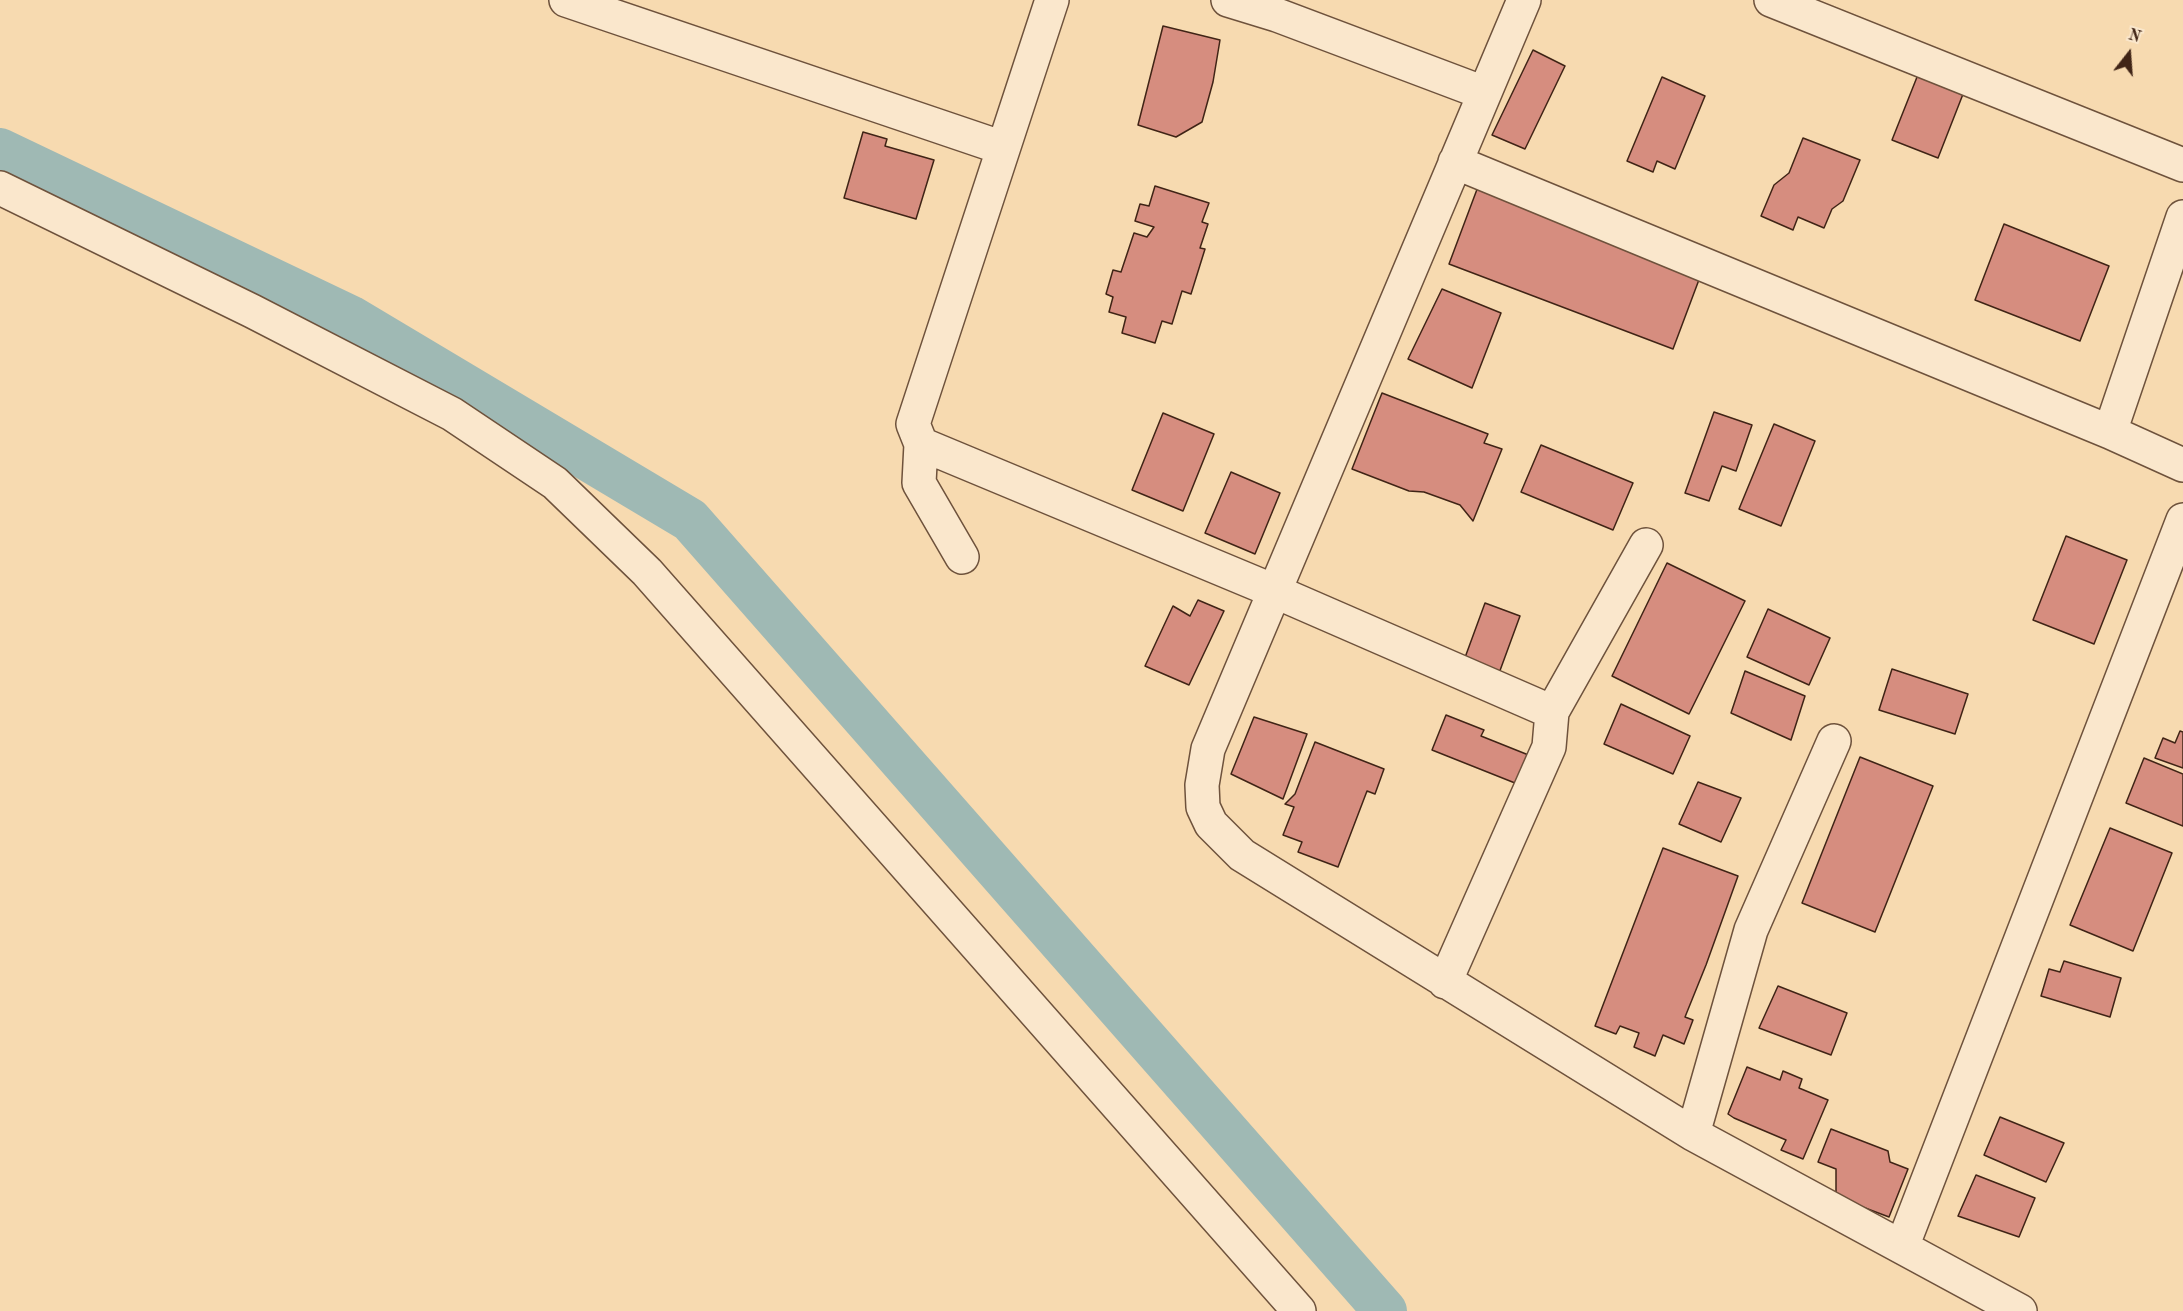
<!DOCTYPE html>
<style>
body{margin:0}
#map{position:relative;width:2183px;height:1311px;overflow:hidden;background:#f7dab0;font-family:"Old Standard TT",serif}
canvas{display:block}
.north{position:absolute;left:2099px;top:24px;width:60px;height:60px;-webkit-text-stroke:4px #fae7cc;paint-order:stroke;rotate:17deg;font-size:16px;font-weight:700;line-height:24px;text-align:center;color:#402416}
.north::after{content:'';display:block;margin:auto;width:21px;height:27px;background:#402416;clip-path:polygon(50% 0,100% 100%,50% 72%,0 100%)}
</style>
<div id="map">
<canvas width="2183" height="1311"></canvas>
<div class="north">N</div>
</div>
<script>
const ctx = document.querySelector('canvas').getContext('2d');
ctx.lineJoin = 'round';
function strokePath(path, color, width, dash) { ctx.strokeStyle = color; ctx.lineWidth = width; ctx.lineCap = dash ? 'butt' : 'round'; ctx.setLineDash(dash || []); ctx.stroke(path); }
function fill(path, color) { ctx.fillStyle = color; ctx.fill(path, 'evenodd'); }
const canal = new Path2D(`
 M0,150l350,167 340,203 695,791`);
const building = new Path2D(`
 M1163,26l57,14 -7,42 -11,40 -26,15 -38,-12z
 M1533,50l32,16 -40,83 -33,-14z
 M1919,72l46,17 -27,69 -46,-18z
 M1662,77l43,19 -30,73 -18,-8 -4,11 -26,-11z
 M863,132l24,7 -2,7 49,14 -18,59 -72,-21z
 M1803,138l57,22 -17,41 -11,8 -8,19 -26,-11 -5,13 -32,-14 13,-31 15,-12z
 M1479,184l224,85 -30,80 -224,-85z
 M1155,186l54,17 -7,19 6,2 -8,24 5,1 -14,45 -9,-3 -10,33 -10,-3 -7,22 -33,-10 4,-16 -17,-5 4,-15 -7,-3 7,-24 8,2 13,-39 13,4 7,-10 -19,-6 5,-17 9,2z
 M2004,224l105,42 -29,75 -105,-41z
 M1442,289l59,24 -29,75 -64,-29z
 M1382,393l106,41 -4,9 18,6 -29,72 -13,-16 -36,-13 -15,-1 -57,-22z
 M1714,412l38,13 -16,46 -14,-5 -13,35 -24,-8z
 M1163,413l51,21 -31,77 -51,-21z
 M1774,424l41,17 -34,85 -42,-17z
 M1541,445l92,38 -20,47 -92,-38z
 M1231,472l49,21 -25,61 -50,-21z
 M2066,536l61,24 -33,84 -61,-24z
 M1667,563l78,38 -56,113 -77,-38z
 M1198,600l26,11 -35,74 -44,-19 28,-60 17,10z
 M1485,603l35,13 -22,60 -35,-13z
 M1768,609l62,29 -21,47 -62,-28z
 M1892,669l76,25 -13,40 -76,-24z
 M1745,671l60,25 -14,44 -60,-27z
 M1621,704l69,32 -17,38 -69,-30z
 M1446,715l38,15 -3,6 55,22 -11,29 -93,-37z
 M1254,717l53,17 -24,65 -52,-25z
 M2180,731l3,1v36l-28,-10 8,-20 12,5z
 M1315,742l69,27 -9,25 -8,-3 -29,76 -40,-15 4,-10 -19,-7 11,-28 -9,-3 10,-10z
 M1860,757l73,29 -58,146 -73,-29z
 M2144,758l39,16v52l-57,-23z
 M1698,782l43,16 -20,44 -42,-18z
 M2110,828l62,25 -39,98 -63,-26z
 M1663,848l75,28 -32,89 -21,52 8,3 -9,24 -21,-9 -8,21 -21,-9 5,-14 -19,-7 -4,8 -21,-8z
 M2064,961l57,17 -11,39 -69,-21 8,-27 11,3z
 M1778,986l69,27 -16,42 -72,-27z
 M1747,1067l33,13 3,-9 19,8 -3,9 29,12 -25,59 -22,-9 5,-10 -52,-22 -6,-4z
 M2000,1117l64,26 -18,39 -62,-27z
 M1831,1129l57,22 2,11 18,7 -19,48 -53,-20v-28l-18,-7z
 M1976,1175l59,23 -16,39 -61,-21z`);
const minor = new Path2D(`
 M566,0l437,148
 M1228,0l49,15 207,78
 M1524,0l-316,749 -6,36 1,22 8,17 31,31 451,279 327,177
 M1771,0l412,165
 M1455,162l655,270 73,-215
 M2110,432l73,33
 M921,444l353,147 278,121
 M962,557l-43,-74 2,-39 -8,-20 139,-424
 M1445,982l104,-235 3,-35 94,-167
 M1693,1134l58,-204 83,-189
 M1902,1247l281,-727`);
const tertiary = new Path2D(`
 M0,188l252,123 200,103 103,69 92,89 652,739`);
strokePath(canal, '#9fb9b4', 44);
fill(building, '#d68d7f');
strokePath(building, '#402416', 1.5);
strokePath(minor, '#6e523c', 36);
strokePath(tertiary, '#6e523c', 36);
strokePath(minor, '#fae7cc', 33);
strokePath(tertiary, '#fae7cc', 33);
</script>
